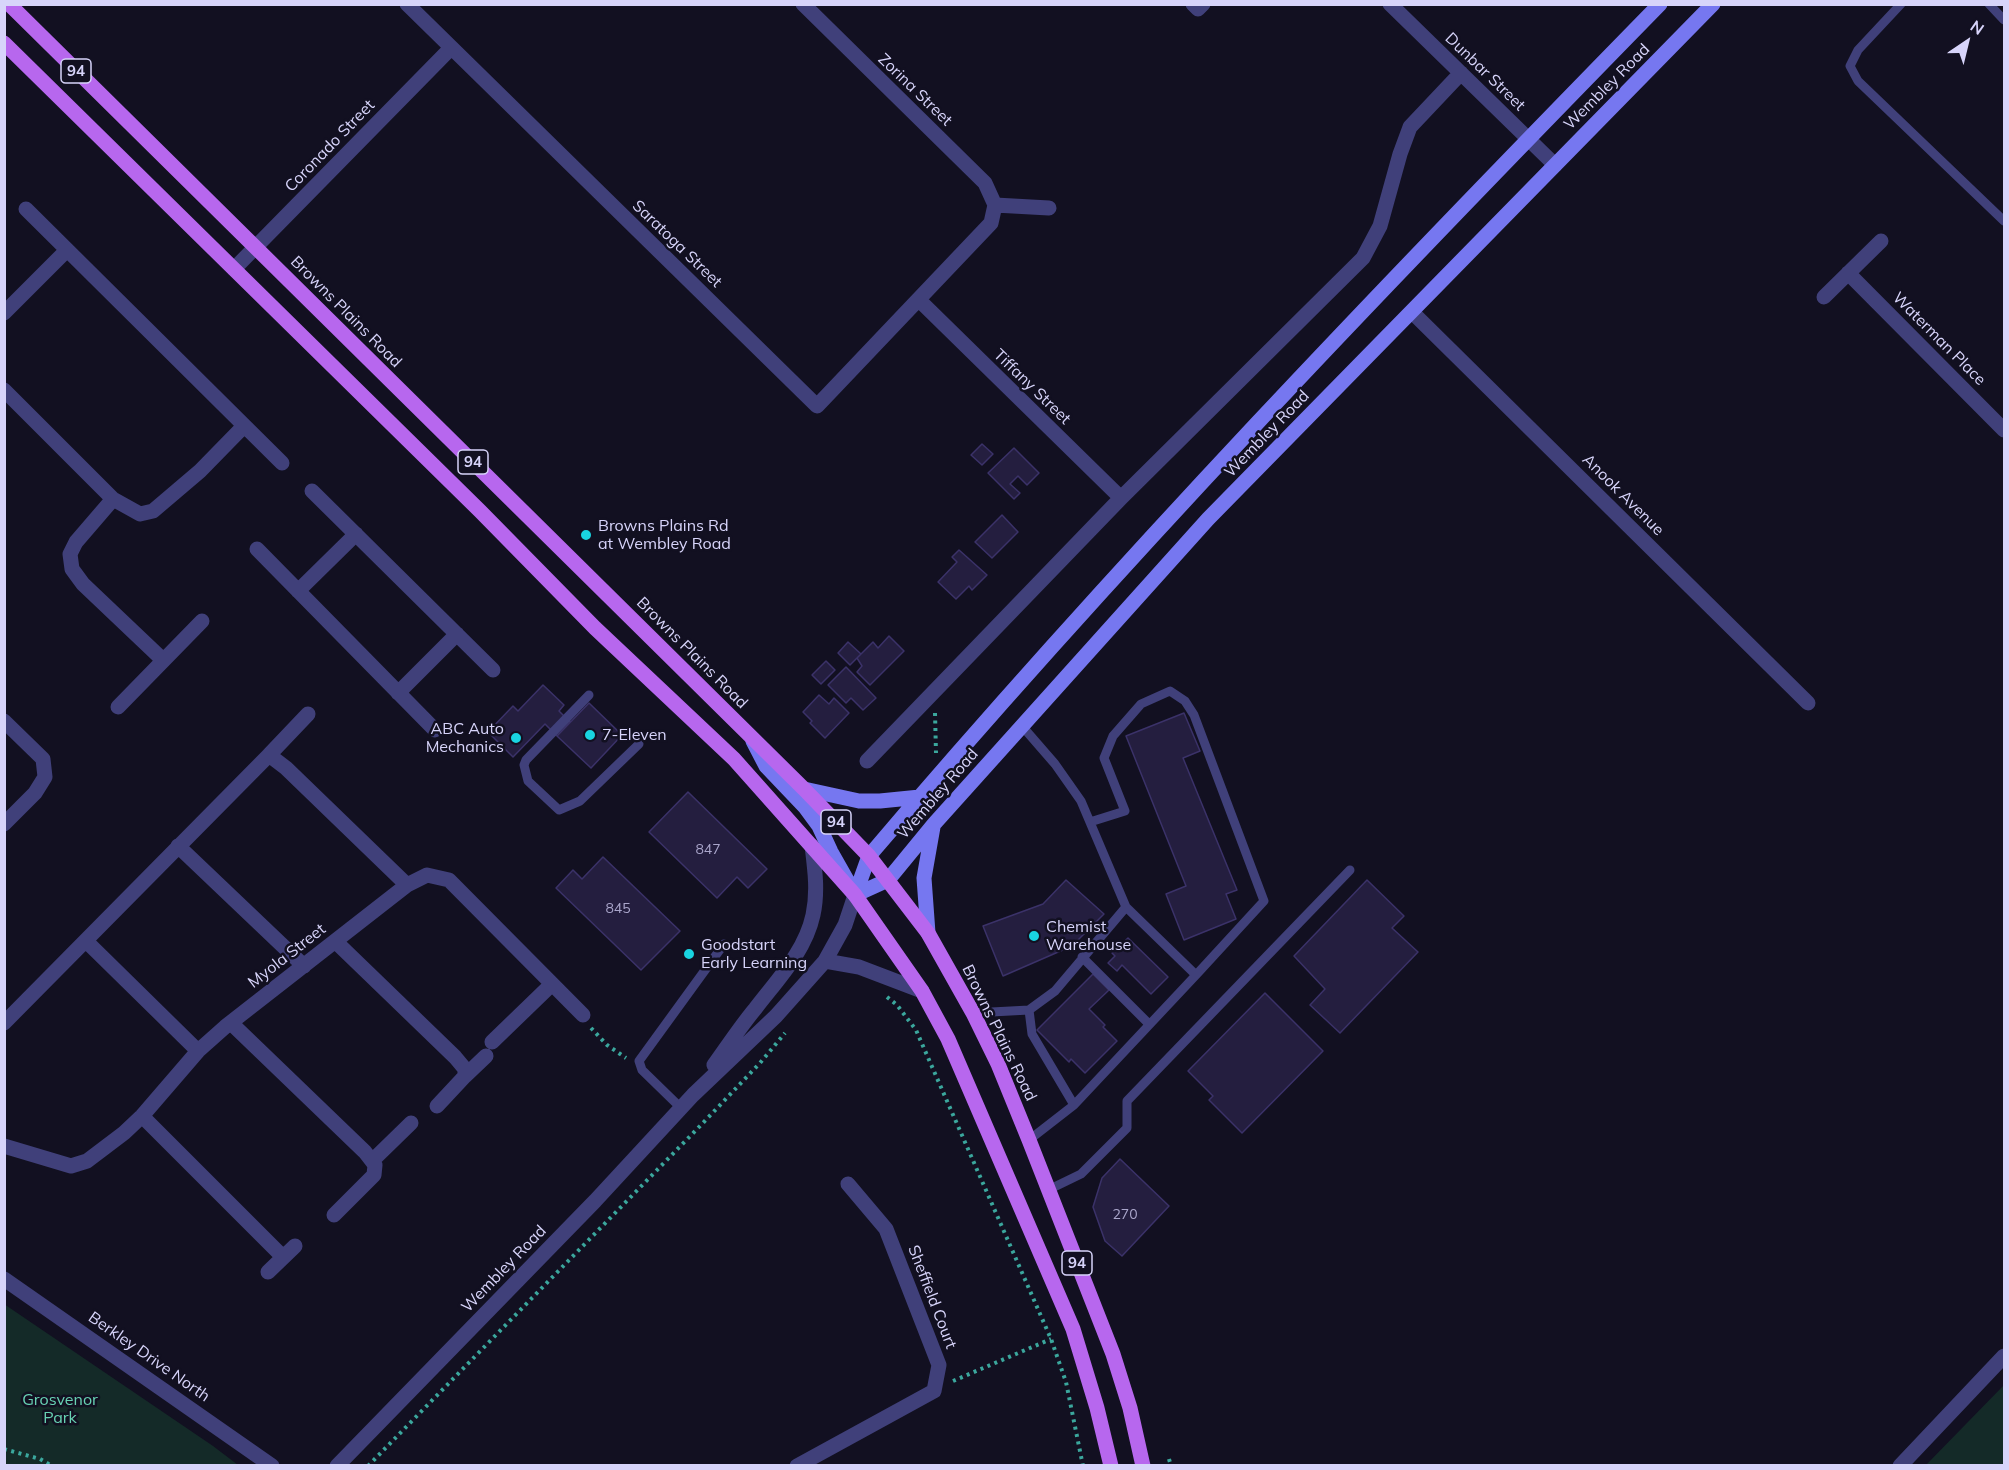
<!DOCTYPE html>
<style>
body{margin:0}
#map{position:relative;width:2009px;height:1470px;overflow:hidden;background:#121021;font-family:Mulish,sans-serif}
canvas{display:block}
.frame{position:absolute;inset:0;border:6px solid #d7d4fa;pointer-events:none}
.north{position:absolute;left:1937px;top:12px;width:60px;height:60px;-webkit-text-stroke:4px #121021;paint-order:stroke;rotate:35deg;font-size:16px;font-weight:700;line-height:24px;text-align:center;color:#d7d4fa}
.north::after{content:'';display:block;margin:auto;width:21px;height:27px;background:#d7d4fa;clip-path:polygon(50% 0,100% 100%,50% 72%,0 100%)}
</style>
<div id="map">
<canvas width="2009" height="1470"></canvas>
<div class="frame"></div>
<div class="north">N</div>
</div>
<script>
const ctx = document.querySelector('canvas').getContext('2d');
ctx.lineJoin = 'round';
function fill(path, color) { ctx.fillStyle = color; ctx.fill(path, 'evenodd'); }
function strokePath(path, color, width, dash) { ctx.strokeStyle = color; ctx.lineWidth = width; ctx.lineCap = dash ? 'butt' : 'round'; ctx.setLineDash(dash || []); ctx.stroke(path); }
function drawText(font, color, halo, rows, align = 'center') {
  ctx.font = font + ' Mulish,sans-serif'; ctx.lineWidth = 5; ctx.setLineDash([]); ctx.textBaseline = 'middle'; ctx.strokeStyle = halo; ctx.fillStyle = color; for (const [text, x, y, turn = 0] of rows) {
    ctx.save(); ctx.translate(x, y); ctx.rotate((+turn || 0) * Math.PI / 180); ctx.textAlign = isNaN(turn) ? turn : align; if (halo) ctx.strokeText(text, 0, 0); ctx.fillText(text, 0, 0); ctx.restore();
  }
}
const green = new Path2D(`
 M4,1304l209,142 25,19h-233z
 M2004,1385v80h-78z`);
const building = new Path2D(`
 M982,444l11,10 -11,11 -11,-10z
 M1014,448l25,25 -12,12 -9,-9 -8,8 10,9 -6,6 -26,-26z
 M1002,515l16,17 -26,26 -17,-16z
 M959,550l28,25 -15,15 -3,-4 -13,13 -18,-17 19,-20 -5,-5z
 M889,636l15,15 -34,34 -13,-13 5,-6 -5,-8 16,-16 5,6z
 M848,642l13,12 -11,11 -12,-12z
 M826,661l9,9 -14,14 -9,-9z
 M846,667l30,31 -13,12 -12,-12 -5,5 -18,-18z
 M543,685l21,20 -5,6 11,11 -13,14 -12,-12 -32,33 -25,-25 25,-26 5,5z
 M819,695l10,9 5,-6 15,15 -24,25 -15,-15 2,-2 -9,-9z
 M589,703l33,32 -31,33 -34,-32z
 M1184,713l16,38 -17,7 54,132 -11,4 10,25 -52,21 -18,-46 20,-8 -60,-150z
 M688,792l79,77 -19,19 -11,-11 -20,21 -68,-66z
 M603,857l77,74 -39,39 -85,-82 17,-18 9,9z
 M1066,880l38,34 -32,32 -69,30 -20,-50 60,-22z
 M1367,880l37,36 -12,12 26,24 -78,81 -30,-28 15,-16 -31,-33z
 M1128,938l40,39 -17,17 -29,-29 -5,6 -9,-8 7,-7 -3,-3z
 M1093,974l16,16 -20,19 16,16 -2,2 14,14 -32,32 -14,-14 -2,3 -32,-32z
 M1265,993l58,58 -81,82 -33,-33 4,-4 -25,-25z
 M1120,1159l49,47 -47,50 -17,-15 -12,-34 9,-29z`);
const path = new Path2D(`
 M935,713l1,40
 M887,997l10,8 19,25 135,309 15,43 17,84
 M591,1028l16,17 19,13
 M953,1381l98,-42
 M4,1449l36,10 12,7
 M1169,1459l2,7
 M368,1466l333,-341 59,-62 25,-30`);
const lane = new Path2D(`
 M1901,4l-43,46 -8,16 8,15 146,140
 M1989,4l15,16
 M589,695l-63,65 -2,5 4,16 31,29 21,-9 59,-57
 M1090,822l35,-11 -21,-53 9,-22 28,-32 29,-13 15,10 9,14 70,186 -68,74
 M1082,957l67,67
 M1029,1010l3,24 42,71 122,-130 -70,-68
 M973,1013l56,-3 26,-19 71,-84 -45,-106 -26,-37 -33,-38
 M681,1108l-39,-38 -3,-9 85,-117
 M1029,1140l45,-35
 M1048,1190l33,-16 46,-46v-27l223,-231`);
const street = new Path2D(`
 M407,4l410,402 174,-183 4,-18 -10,-22 -182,-179
 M1193,4l5,5 5,-5
 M1390,4l165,161
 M995,205l54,3
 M26,209l256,254
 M234,269l217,-221
 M1848,273l156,157
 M1824,297l57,-56
 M919,300l202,198
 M1412,312l396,391
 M4,313l63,-63
 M4,390l109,109 27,15 13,-3 47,-40 44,-45
 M312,491l181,179
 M113,499l-37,43 -6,12 2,15 11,15 80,76
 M257,549l178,181
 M298,591l58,-57
 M398,693l59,-59
 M118,707l84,-86
 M4,721l39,38 2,18 -10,16 -31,31
 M269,755l39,-41
 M867,761l254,-263 242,-240 17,-32 20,-72 10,-27 51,-54
 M178,846l126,120
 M86,941l112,110
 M335,941l120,116 10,12v7l-28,30
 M825,961l34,6 63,24
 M4,1023l265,-268 17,13 121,117
 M231,1023l134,129 10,13 -1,10 -40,40
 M492,1042l60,-58
 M714,1065c13,-18 26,-38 41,-56 22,-29 50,-57 58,-94 5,-23 2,-45 -1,-69
 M465,1076l21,-20
 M142,1116l141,141
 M4,1146l67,20 16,-5 37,-28 18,-17 56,-65 27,-24 182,-142 20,-10 22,5 134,135
 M372,1161l39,-38
 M268,1272l27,-26
 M4,1279l268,187
 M337,1466l258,-265 98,-106 83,-79 49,-55 20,-36 10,-30
 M797,1466l137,-75 5,-26 -53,-136 -38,-45
 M1900,1466l104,-110`);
const secondary = new Path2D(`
 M753,741l13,25 39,41 14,19 12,26 17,30
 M804,789l55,12h21l40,-4
 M855,895l33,-15 46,-56 274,-305 505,-515
 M855,895l14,-39c251,-295 520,-575 791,-852
 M928,933l-4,-55 9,-51`);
const primary = new Path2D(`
 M9,4l795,785 65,67 59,77 45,80 25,51 31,76 84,214 17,54 13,58
 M4,43l476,468 115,117 139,131 121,136 67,96 26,48 125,290 24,79 14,58`);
const markers = [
 [586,535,6,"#19d4e1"],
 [590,735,6,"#19d4e1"],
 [516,738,6,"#19d4e1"],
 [1034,936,6,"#19d4e1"],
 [689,954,6,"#19d4e1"]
];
const numberNames = [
 ["847",708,850],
 ["845",618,909],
 ["270",1125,1215]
];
const shields = [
 [76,71,30],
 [473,462,30],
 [836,822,30],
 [1077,1263,30]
];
const shieldNames = [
 ["94",76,71],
 ["94",473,462],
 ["94",836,822],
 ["94",1077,1263]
];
const streetNames = [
 ["Dunbar Street",1485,72,44],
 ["Wembley Road",1607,87,-45],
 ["Zorina Street",915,90,44],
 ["Coronado Street",330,146,-46],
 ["Saratoga Street",677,244,44],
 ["Browns Plains Road",346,312,45],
 ["Waterman Place",1939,339,45],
 ["Tiffany Street",1032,387,44],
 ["Wembley Road",1267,434,-46],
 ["Anook Avenue",1623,495,45],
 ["Browns Plains Road",692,653,45],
 ["Wembley Road",938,794,-49],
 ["Myola Street",287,956,-38],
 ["Browns Plains Road",999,1033,64],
 ["Wembley Road",504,1269,-46],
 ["Sheffield Court",932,1297,69],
 ["Berkley Drive North",149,1357,35]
];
const poiNames = [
 ["Browns Plains Rd",598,526],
 ["at Wembley Road",598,544],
 ["ABC Auto",504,729,"right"],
 ["Mechanics",504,747,"right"],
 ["7-Eleven",602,735],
 ["Chemist",1046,927],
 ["Warehouse",1046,945],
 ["Goodstart",701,945],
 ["Early Learning",701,963]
];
const parkNames = [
 ["Grosvenor",60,1400],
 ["Park",60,1418]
];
fill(green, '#142a28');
fill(building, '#241e3f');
strokePath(building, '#3b3269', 1.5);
strokePath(path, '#3ba79d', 4, [3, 4.5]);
strokePath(lane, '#40407a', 9);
strokePath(street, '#40407a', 15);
strokePath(secondary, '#7677f0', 15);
strokePath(primary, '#b767ee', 15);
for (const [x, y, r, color] of markers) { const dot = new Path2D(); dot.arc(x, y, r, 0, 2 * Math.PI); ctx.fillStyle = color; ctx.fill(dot); strokePath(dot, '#121021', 2); }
drawText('14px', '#aaa6cb', null, numberNames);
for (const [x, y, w] of shields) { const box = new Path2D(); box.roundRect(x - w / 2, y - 12, w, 24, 4.5); ctx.fillStyle = '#121021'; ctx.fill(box); strokePath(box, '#d7d4fa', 1.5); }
drawText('bold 15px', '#d7d4fa', null, shieldNames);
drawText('16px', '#d7d4fa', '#121021', streetNames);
drawText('16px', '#d7d4fa', '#121021', poiNames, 'left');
drawText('16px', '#68d2b4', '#121021', parkNames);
</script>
